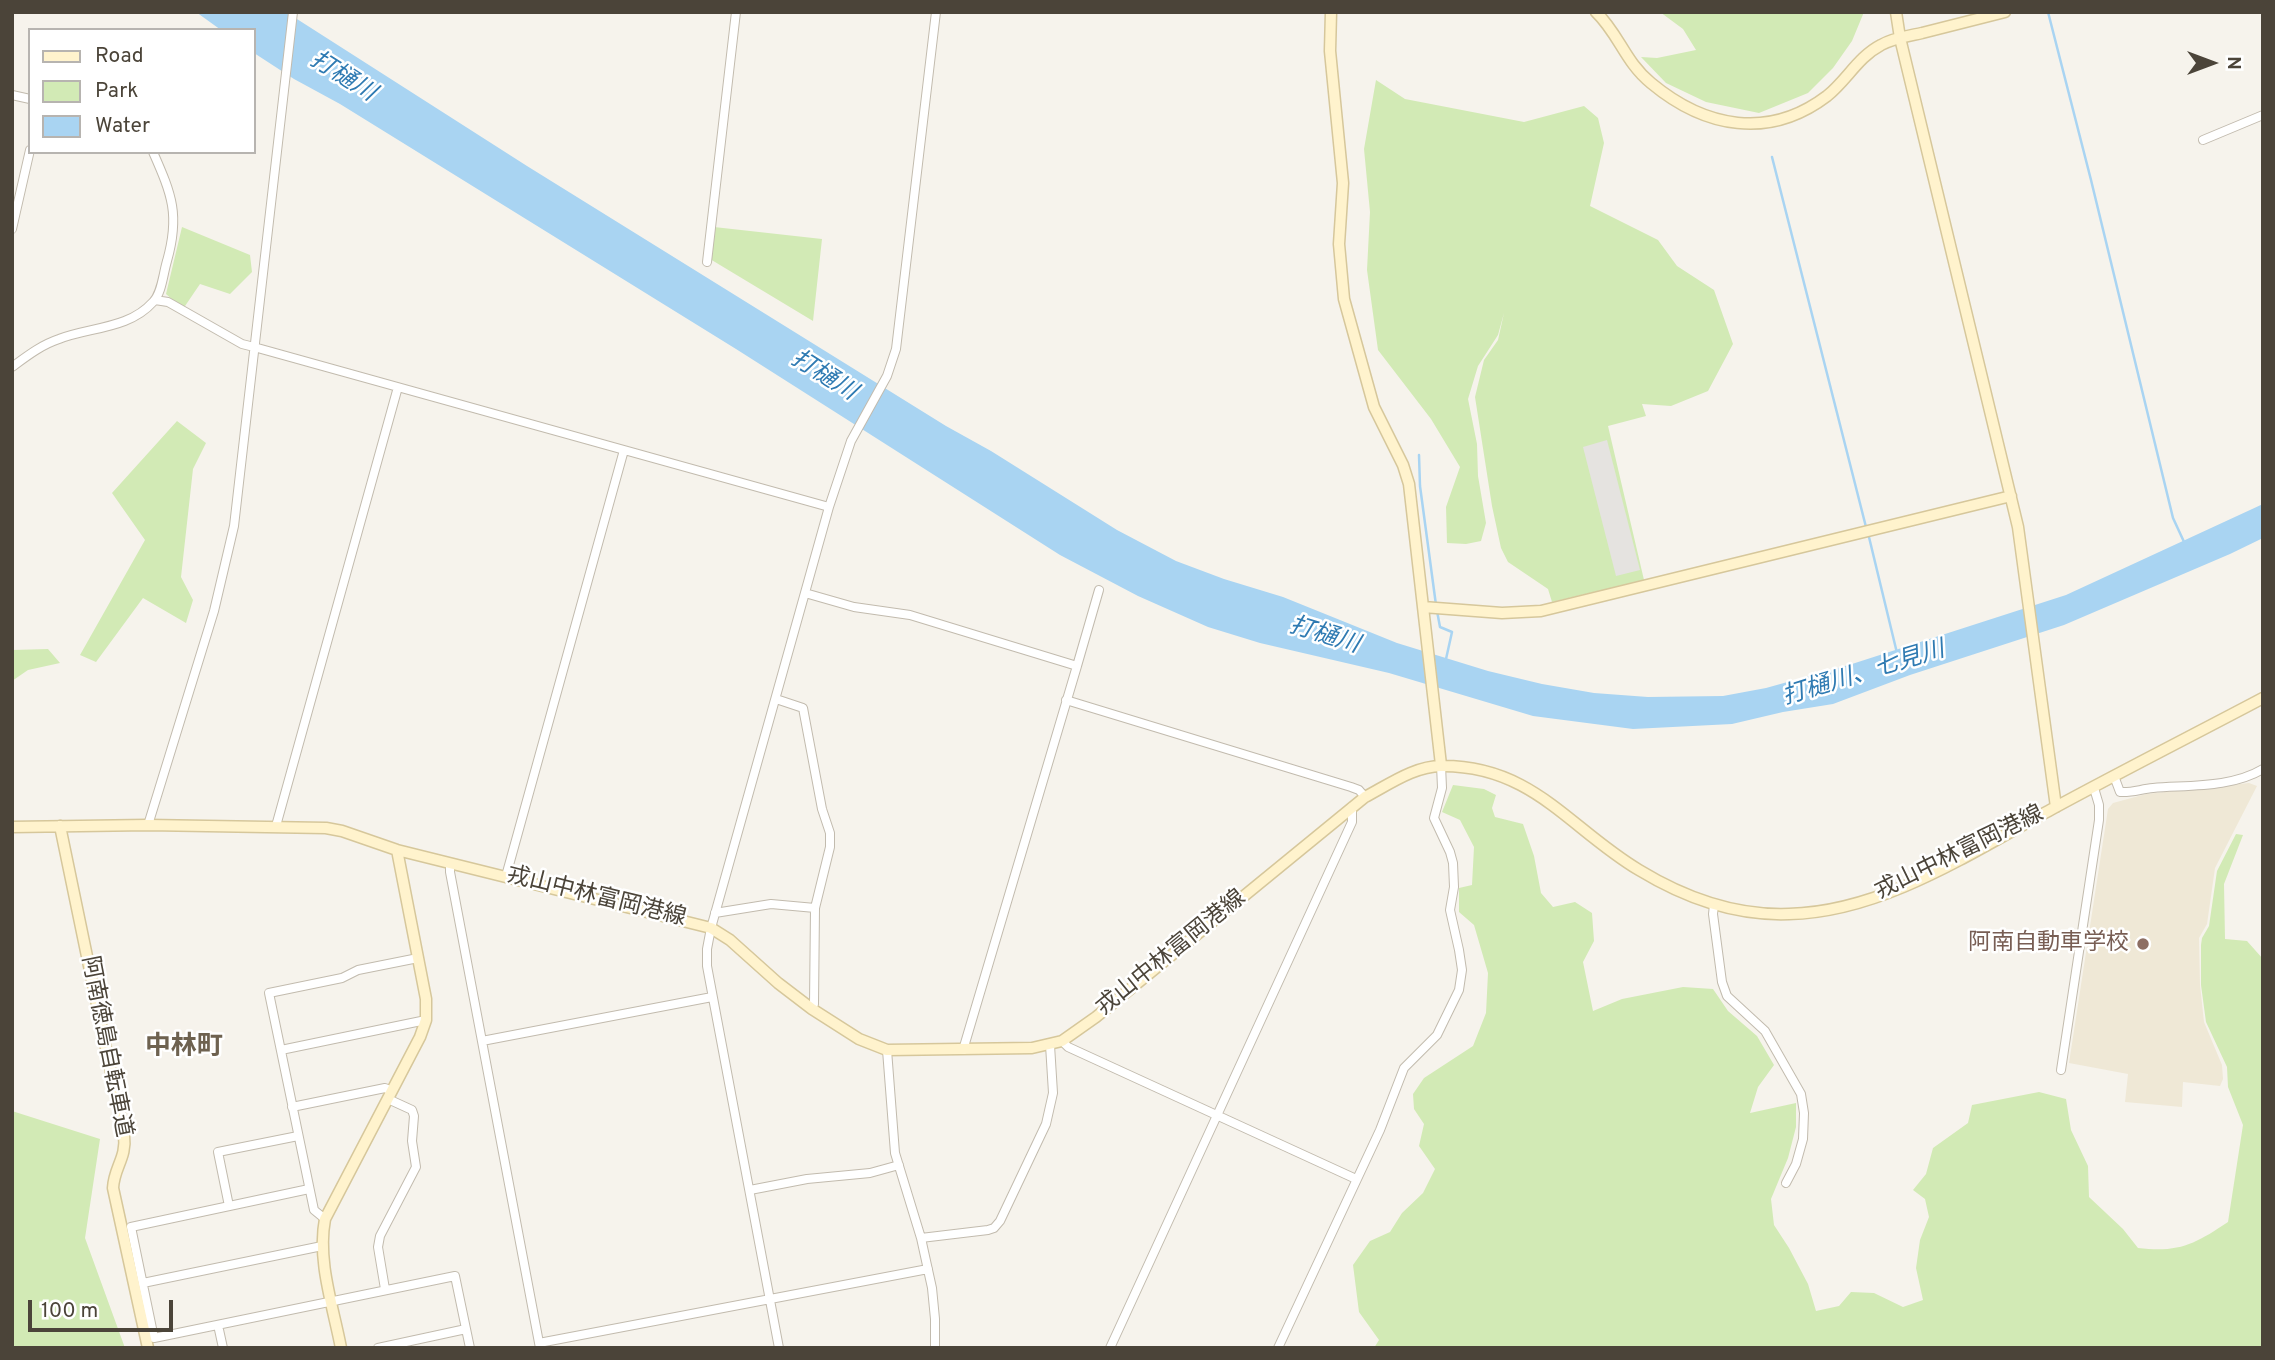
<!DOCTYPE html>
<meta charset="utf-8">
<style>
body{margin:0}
#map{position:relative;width:2275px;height:1360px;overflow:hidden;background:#f6f3ec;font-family:Overpass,sans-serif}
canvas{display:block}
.frame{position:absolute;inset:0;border:14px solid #4b4439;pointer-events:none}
.legend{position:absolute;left:28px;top:28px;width:228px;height:126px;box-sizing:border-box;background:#fff;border:2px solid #b7b4b0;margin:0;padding:9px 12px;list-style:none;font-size:21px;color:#4b4439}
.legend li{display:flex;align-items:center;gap:14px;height:35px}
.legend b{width:35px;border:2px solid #b7b4b0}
.north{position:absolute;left:2177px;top:28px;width:70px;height:70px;-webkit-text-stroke:5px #fff;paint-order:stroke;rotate:90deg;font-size:19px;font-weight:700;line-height:28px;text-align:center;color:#4b4439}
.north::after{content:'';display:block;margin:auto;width:24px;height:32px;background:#4b4439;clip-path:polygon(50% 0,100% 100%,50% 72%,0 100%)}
.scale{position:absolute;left:28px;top:1300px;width:145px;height:32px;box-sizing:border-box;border:4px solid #4b4439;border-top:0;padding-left:9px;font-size:21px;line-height:24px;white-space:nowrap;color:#4b4439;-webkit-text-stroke:5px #fff;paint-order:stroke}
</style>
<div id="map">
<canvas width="2275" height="1360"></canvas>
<div class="frame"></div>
<ul class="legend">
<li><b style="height:9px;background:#fff3cd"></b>Road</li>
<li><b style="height:19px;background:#d2eab5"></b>Park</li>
<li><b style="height:19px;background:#a9d4f2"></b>Water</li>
</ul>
<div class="north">N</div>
<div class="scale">100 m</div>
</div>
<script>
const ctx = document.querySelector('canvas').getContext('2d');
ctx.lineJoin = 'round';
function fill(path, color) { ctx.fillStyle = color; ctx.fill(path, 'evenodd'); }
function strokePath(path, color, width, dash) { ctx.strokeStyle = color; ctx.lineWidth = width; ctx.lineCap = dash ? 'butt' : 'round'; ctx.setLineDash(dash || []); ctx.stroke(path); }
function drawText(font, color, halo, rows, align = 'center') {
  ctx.font = font + ' Overpass,"Noto Sans JP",sans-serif'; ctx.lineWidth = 5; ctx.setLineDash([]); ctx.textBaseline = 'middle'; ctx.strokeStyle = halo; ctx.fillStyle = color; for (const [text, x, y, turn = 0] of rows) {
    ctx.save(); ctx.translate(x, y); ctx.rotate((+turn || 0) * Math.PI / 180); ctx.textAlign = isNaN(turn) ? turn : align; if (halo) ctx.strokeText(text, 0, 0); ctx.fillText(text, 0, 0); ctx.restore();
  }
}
const education = new Path2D(`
 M2249,783l8,3 -42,82 -8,56 -8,14 1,47 4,37 18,43 1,14 -3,7 -37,-4 -1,25 -57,-5 3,-28 -59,-11 39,-254 5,-6 33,-9z`);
const green = new Path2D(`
 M1660,12h204l-12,29 -19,27 -25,25 -49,20 -53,-11 -40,-19 -25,-26 16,1 39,-8 -13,-21z
 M1376,80l29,19 119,23 60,-16 14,12 6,25 -14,63 68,34 19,26 37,24 19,54 -25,47 -37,15 -29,-2 4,12 -38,10 36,154 -92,22 -4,-13 -40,-27 -7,-14 -9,-42 -17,-109 9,-37 14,-20 6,-27 -6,22 -20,31 -10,33 9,45 1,32 8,47 -5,18 -15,3 -19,-1 -1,-36 14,-40 -29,-48 -53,-69 -11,-80 3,-58 -6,-63z
 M182,227l68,28 2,17 -22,22 -30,-10 -17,25 -17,-15z
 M714,227l108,12 -9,82 -103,-62z
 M177,421l29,22 -13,26 -12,108 12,23 -7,23 -43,-25 -47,64 -16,-7 65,-115 -33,-47z
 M48,649l12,14 -32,7 -16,11v-31z
 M1453,785l31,4 12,6 -4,13 3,9 28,7 11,32 7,37 12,14 22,-5 17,11 2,28 -11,21 10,49 29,-12 61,-12 30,2 15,22 29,25 17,29 -16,22 -8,26 46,-10v24l-8,31 -17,41 3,26 15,23 19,36 8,27 23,-5 12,-14 23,1 29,14 20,-7 -7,-32 4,-28 9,-23 -4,-18 -12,-9 13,-16 7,-26 35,-25 4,-18 67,-13 27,7 5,31 17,36 1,31 34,32 15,19c41,5 57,-4 90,-26l15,-97 -15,-38 -1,-20 -21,-45 -5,-37v-40l1,-7 7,-12 8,-55 19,-37 7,1 -19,49 1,55 22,2 16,18v389h-889l5,-8 -20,-28 -6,-47 17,-24 20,-9 12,-19 21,-20 12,-24 -16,-23 5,-22 -10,-15 -1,-15 11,-16 49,-32 13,-33 2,-40 -14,-48 -15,-13v-24l13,-3 2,-38 -14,-27 -18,-8z
 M12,1111l88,28 -15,99 40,110h-113z`);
const parking = new Path2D(`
 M1607,440l33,130 -24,6 -33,-129z`);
const water = new Path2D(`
 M196,12h90l241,154 419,260 45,25 126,79 59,31 48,18 59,18 114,46 91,28 54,13 52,9 54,4 75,-1 43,-8 86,-24 214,-69 197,-91v34l-33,16 -166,71 -154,50 -77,29 -50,8 -51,12 -99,5 -100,-13 -144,-43 -129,-30 -52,-16 -70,-31 -78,-41 -324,-206 -396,-245 -46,-25 -40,-26v-23h-33z`);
const stream = new Path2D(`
 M2048,12l43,168 82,338 12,26
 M1772,157l94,370
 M1419,455l1,31 16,119
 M1868,533l29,120
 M1437,611l3,16 12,5 -6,27`);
const street = new Path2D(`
 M12,95l18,4
 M2203,140l60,-25
 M12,229l18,-79
 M707,262l29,-250
 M155,300l13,2 74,42 12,3 575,160
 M12,367c15,-11 29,-22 47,-28 31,-12 70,-10 94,-37 9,-9 10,-28 14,-41 13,-46 5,-66 -14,-109
 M805,593l49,14 56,8 167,51 -114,384
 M1077,666l22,-76
 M776,699l27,9 19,101 8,24v14l-15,61 -1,96 -2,5
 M1066,700l285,87 8,3 6,7
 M2114,776l6,16c12,1 21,-3 33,-4 36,-3 78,0 110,-19
 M148,825l66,-214 20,-85 59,-514
 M276,826l122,-439
 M450,863v9l90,476
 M506,876l118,-426
 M1714,905l-1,9 9,68 5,14 38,35 36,63 3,19 -1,26 -7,25 -10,19
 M715,913l56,-9 44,4
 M482,1041l230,-44
 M1062,1041l6,6 288,132
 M281,1050l145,-30
 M887,1050l8,103 26,85 11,50 3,31v29
 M2061,1070l38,-250v-15l-5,-17
 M292,1107l93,-19 7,3
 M309,1189l-178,38 23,111 301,-62 15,72
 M750,1190l57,-11 63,-6 29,-8
 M229,1206l-11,-54 80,-16
 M325,1219l-11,-9 -45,-217 73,-15 16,-8 60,-12
 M921,1238l67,-8 6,-2 6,-7 46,-97 7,-31 -3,-48
 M143,1283l179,-37
 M385,1289l-7,-42 2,-11 36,-69 -4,-26 2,-25 -2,-6 -24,-11
 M218,1325l5,23
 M539,1343l389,-74
 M378,1348l88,-19
 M779,1348l-72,-382v-17l4,-21 118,-421 22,-66 36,-65 9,-27 40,-337
 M1110,1348l242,-526v-15
 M1278,1348l102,-218 24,-62 33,-33 22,-45 3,-20 -3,-20 -9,-40 4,-23 -1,-24 -3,-11 -16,-34 8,-30 -1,-23`);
const secondary = new Path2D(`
 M1331,12l-1,39 13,132 -4,61 5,55 30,108 29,58 6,19 32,281
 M1596,12c23,22 29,50 55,71 54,45 118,57 176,13 20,-16 31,-39 54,-51 12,-7 27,-9 41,-12 27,-7 55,-14 83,-21
 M1896,12l4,26 118,489 38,280
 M1423,607l79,6 39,-2 470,-115
 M60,826l64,309c3,23 -10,32 -11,53l35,160
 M12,827l136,-2 178,3 16,3 55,19 314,78 19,12 48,43 34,26 47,30 28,11 145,-2 30,-7 34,-24 269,-220c23,-12 51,-32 78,-31 90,0 127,63 196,104 46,28 96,46 150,44 94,-2 183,-62 263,-105 70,-38 141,-74 211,-111
 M341,1348c-8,-42 -24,-87 -16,-129l95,-182 6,-17v-21l-29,-149`);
const markers = [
 [2143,944,7,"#8d6e63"]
];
const streetNames = [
 ["戎山中林富岡港線",1960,854,-26],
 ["戎山中林富岡港線",596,898,14],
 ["戎山中林富岡港線",1172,954,-39],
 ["阿南徳島自転車道",105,1047,79]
];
const educationNames = [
 ["阿南自動車学校",2129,944]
];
const waterNames = [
 ["打樋川",342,78,32],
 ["打樋川",823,377,32],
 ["打樋川",1324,637,17],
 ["打樋川、七見川",1864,675,-17]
];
const quarterNames = [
 ["中林町",184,1049]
];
fill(education, '#efe8d6');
fill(green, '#d2eab5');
fill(parking, '#e5e3e0');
fill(water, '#a9d4f2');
strokePath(stream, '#a9d4f2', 2.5);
strokePath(street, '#c2bbae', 10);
strokePath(secondary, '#d6c79b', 13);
strokePath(street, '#fff', 8);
strokePath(secondary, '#fff3cd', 10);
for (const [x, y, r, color] of markers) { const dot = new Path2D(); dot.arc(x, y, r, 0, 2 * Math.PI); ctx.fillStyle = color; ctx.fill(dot); strokePath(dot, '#fff', 2.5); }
drawText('23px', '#4b4439', '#fff', streetNames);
drawText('23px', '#785e54', '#fff', educationNames, 'right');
drawText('italic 24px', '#2e7ab2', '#fff', waterNames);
drawText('bold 26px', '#6e6250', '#fff', quarterNames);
</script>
